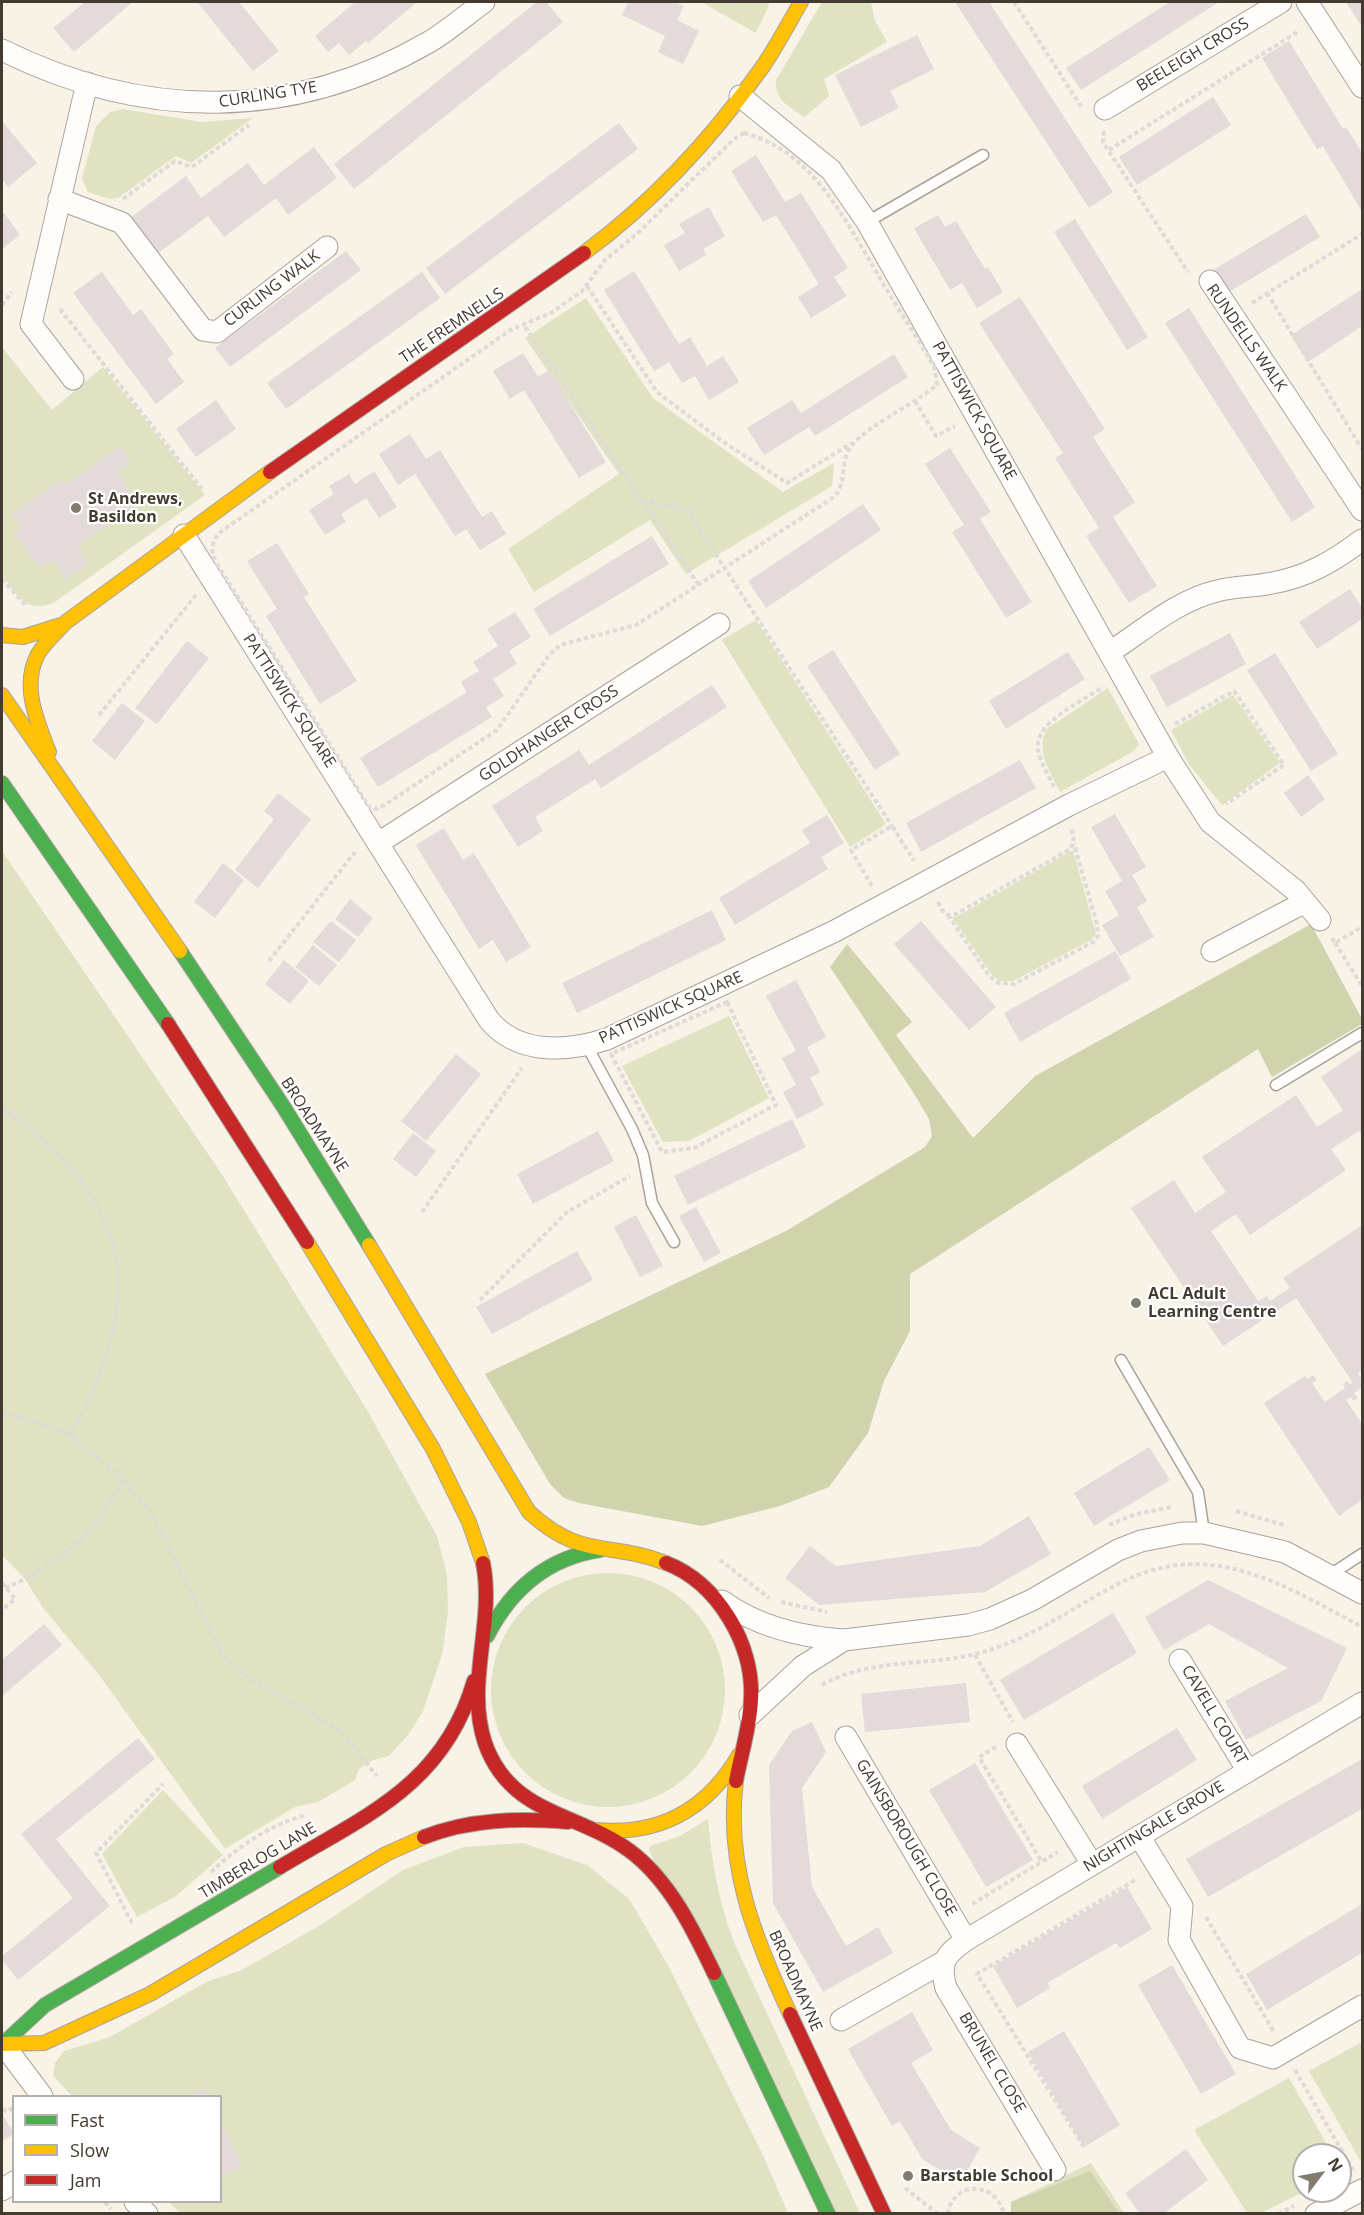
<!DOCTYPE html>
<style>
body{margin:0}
#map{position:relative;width:1364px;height:2215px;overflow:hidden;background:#f8f2e7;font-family:"Open Sans",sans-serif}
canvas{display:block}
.frame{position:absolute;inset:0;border:3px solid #433b2f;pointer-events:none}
.legend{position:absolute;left:12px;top:2095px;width:210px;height:108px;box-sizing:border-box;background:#fff;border:2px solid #b4b1ac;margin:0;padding:8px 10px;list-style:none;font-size:18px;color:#433b2f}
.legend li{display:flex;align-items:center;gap:12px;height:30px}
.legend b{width:30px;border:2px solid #b4b1ac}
.north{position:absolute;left:1292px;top:2143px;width:60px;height:60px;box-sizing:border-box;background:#fff;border:2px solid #b4b1ac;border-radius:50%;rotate:58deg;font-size:16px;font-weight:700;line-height:24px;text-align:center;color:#433b2f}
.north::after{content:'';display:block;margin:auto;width:21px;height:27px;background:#827b6f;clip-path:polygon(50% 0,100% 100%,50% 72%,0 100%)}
</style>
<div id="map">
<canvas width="1364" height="2215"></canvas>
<div class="frame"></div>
<ul class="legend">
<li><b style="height:8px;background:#4caf50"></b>Fast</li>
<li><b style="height:8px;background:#ffc107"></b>Slow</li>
<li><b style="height:8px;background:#c62828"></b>Jam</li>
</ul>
<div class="north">N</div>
</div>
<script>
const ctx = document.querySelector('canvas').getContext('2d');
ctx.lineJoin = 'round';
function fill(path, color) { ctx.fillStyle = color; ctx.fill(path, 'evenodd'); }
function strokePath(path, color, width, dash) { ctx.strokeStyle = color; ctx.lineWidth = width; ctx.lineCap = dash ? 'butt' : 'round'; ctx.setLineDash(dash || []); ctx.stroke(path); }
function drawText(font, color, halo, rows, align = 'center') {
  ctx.font = font + ' "Open Sans",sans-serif'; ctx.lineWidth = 4.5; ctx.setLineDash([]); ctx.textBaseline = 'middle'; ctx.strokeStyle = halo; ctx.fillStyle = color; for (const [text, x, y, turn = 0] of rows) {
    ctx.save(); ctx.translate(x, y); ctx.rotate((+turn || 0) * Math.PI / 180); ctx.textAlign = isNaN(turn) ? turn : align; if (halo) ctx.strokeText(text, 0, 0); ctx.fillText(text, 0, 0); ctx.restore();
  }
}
const green = new Path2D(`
 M701,2h67l1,3 -13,28z
 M822,2h49l4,19 12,21 -63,37 5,17 -25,21c-15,-11 -29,-16 -28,-37z
 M123,109l79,13 51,-4 -62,45 -15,-7 -58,42 -8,1 -22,-7 -6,-13 14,-53 14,-14z
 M586,298l67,100 130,94 51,-29 -2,23 -146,88 -36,-54 -116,72 -26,-43 111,-75 -94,-136z
 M2,347l50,63 51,-43 102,128 -150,107c-29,13 -37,-6 -53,-27z
 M756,620l130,204 -36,23 -128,-207z
 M1108,688l31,56 -5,7 -74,41c-10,-21 -26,-43 -12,-64z
 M1233,695l47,68 -58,42 -32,-39 -19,-36z
 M1073,850l23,84 -5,6 -78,41h-13l-8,-6 -40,-58 6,-1z
 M2,851l219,322 146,237 70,126 10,39 1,37 -6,43 -19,56 -15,24 -19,21 -16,4 -14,9 -4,11 -37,22 -23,5 -70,42 -126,-174 -56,-67 -18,-29 -23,-24z
 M729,1016l40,82 -80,43 -26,1 -41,-76z
 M491 1690a117 117 0 1 1 234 0a117 117 0 1 1-234 0Z
 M163,1790l60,65 -47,41 -39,21 -35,-63z
 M708,1819c4,46 11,85 28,128l124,266h-26l-185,-362 1,-5 30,-10z
 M523,1843l64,22 42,34 39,66 94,188 26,60h-608l-11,-11h51v-106h-148l-19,-20 2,-13 9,-12 46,-14 98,-56 32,-10 79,-45 84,-56 61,-23z
 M1362,2042v117l-2,1 -51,-89z
 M1289,2078l44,77h-29l1,36 -44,22h-14l-53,-83z
 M1091,2163l33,50h-111l-2,-11z`);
const forest = new Path2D(`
 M1311,924l51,95v5l-90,53 -14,-28 -348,225v57l-26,50 -16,52 -39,54 -49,19 -78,20 -123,-23 -15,-5 -14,-14 -65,-110 301,-143 139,-84 7,-11 -3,-17 -16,-27 -83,-125 17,-23 65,78 -16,13 77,103 62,-62z
 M1090,2171l29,42h-108v-11z`);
const building = new Path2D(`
 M85,2h48l-59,50 -21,-24z
 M197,2h42l40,49 -26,20z
 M355,2h62l-49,41 -2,-2 -17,14 -10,-12 -11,9 -13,-16z
 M537,2h9l17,20 -209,167 -20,-25z
 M628,2h46l10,4 -7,14 22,11 -16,33 -25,-12 7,-16 -43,-21z
 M955,2h34l124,190 -24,16z
 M1170,2h49l-138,88 -15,-22z
 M1346,2h16v25z
 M917,35l17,34 -44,22 9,17 -38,19 -26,-52z
 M1289,41l54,88 3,-2 16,26v59l-39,-66 -6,3 -55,-91z
 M1213,97l18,28 -94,60 -18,-28z
 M2,121l35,42 -29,24 -6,-8z
 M619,123l19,26 -193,145 -19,-26z
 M314,147l23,31 -49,37 -12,-17 -52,39 -16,-21 -51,38 -27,-36 56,-42 15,22 47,-35 16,22z
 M756,155l29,47 16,-9 47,75 -14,9 13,19 -36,22 -13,-21 21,-13 -43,-69 -13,7 -32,-51z
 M709,207l16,29 -22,13 3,6 -27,16 -15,-26 21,-12 -6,-9z
 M2,210l18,25 -18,14z
 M1306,214l14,23 -96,58 -14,-23z
 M938,215l7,12 11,-6 29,48 3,-2 15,25 -26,16 -15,-25 -12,7 -36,-62z
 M1075,219l73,118 -21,13 -73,-118z
 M346,251l15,19 -131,97 -15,-19z
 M634,271l45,73 11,-7 17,29 16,-10 16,26 -30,18 -14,-24 -13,7 -13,-21 -15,9 -50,-81z
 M102,272l31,43 8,-6 33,45 -7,5 17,23 -28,22 -83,-111z
 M422,272l18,26 -154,111 -19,-26z
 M1362,289v37l-54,36 -17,-27z
 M1020,297l85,132 -12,8 42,65 -22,15 44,69 -28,17 -43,-67 13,-8 -44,-70 8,-5 -84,-130z
 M1189,308l126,199 -23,15 -127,-199z
 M523,353l15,24 11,-7 57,92 -27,16 -55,-88 -14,9 -17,-28z
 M894,354l14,23 -93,59 -6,-9 -45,28 -17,-27 45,-28 9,13z
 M216,400l20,29 -40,28 -20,-28z
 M410,434l16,25 14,-9 42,67 10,-6 14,23 -26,16 -14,-21 -11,7 -40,-62 -17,11 -19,-31z
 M120,446l11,16 -14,10 22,31 -62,43 11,17 -22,16 -13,-19 -13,9 -26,-36 8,-5 -10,-14 49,-34 4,5z
 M950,448l41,64 -11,7 52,83 -26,16 -54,-86 12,-7 -39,-61z
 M374,471l23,36 -18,11 -13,-20 -25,16 5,8 -21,13 -16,-25 25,-16 -5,-8 20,-12 6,10z
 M863,504l18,26 -115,78 -18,-27z
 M652,536l17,28 -119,72 -17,-27z
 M277,543l32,51 -5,3 53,84 -37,23 -54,-88 11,-7 -30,-48z
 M1350,589l12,19v11l-45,30 -18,-27z
 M515,612l16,25 -22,14 8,13 -24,15 11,17 -18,11 6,10 -114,70 -18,-29 107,-66 -6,-10 18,-11 -6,-9 25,-16 -11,-17z
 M1230,633l16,31 -79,43 -17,-31z
 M187,641l22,17 -52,66 -22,-16z
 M833,650l67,104 -25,16 -68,-104z
 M1068,652l17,27 -79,50 -17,-28z
 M1275,653l63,101 -27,17 -64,-101z
 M712,685l15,22 -126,81 -6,-9 -60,38 8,14 -25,16 -26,-41 87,-56 10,15z
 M122,703l23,18 -30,39 -23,-19z
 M1020,760l16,28 -115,64 -15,-29z
 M1308,775l17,24 -24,18 -17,-24z
 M278,793l33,26 -53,69 -23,-18 39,-51 -10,-8z
 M1115,814l31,53 -14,8 15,26 -10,6 17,30 -34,19 -18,-31 17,-10 -14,-24 17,-10 -31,-54z
 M827,815l17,28 -23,14 7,12 -93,56 -16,-27 91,-55 -8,-13z
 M444,828l19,32 11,-7 57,94 -25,15 -13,-22 -14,9 -63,-104z
 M223,863l21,17 -29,38 -21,-16z
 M350,899l23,19 -15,19 -23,-18z
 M712,910l14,30 -149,73 -15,-30z
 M331,921l25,19 -17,22 -26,-20z
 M921,921l75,86 -27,23 -75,-86z
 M313,945l24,20 -18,21 -24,-19z
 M1115,951l16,28 -111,63 -16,-29z
 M284,960l25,21 -19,23 -25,-20z
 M796,980l30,57 -19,10 13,25 -10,6 14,27 -27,14 -14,-27 13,-7 -14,-27 14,-7 -30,-55z
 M1362,1049v87l-3,-5 -28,18 15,21 -96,65 -14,-21 -25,17 47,70 9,-5 3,5 20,-13 -7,-10 79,-53v145l-4,3 4,6v8l-8,6 4,5 -5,3 -2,-4 -5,3 16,24v76l-23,16 -75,-113 41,-27 3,3 5,-4 4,5 -5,3 13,19 20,-14 -2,-4 4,-3 3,3 3,-1 -57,-85 -73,48 -92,-138 43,-28 21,33 31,-21 -24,-35 94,-62 21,32 26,-17 -22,-33z
 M456,1054l25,20 -55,67 -25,-20z
 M792,1119l14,28 -118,58 -14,-29z
 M598,1131l16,30 -81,43 -16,-30z
 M413,1133l23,18 -20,26 -23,-18z
 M696,1207l25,46 -17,9 -25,-46z
 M636,1215l27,51 -23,11 -26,-50z
 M577,1251l16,29 -101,54 -16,-27z
 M1149,1447l21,33 -76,46 -20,-33z
 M1029,1516l22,38 -66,38 -166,13 -34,-27 25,-32 26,20 144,-20z
 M1208,1580l139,68 -26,53 -75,39 -21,-39 63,-33 -79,-44 -45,26 -19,-33z
 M1113,1613l24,40 -113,67 -24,-40z
 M44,1624l18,21 -60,51v-36z
 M966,1683l4,39 -105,10 -4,-38z
 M812,1722l14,30 -24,36 10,99 34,59 32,-19 15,26 -70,39 -50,-89 -4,-138 23,-34z
 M1177,1728l20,32 -95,59 -20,-33z
 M138,1738l17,21 -99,80 54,67 -92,74 -16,-20v-4l71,-58 -52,-64z
 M1362,1759v50l-154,88 -22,-38z
 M975,1763l58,97 -47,27 -57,-97z
 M1127,1887l25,42 -32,19 -4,-5 -69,40 3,5 -33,20 -24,-42z
 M1362,1904v49l-95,57 -21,-36z
 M1172,1965l64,109 -35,20 -63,-109z
 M912,2012l21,38 -22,13 40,67 29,18 -19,34 -39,-23 -22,-38 -8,5 -44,-77z
 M1064,2031l56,94 -36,22 -56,-95z
 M204,2088l4,8h-22z
 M3,2115l11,19 -12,7v-25z
 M220,2121l23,46 -23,11z
 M1186,2149l22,31 -45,34h-23l-15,-21z`);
const path = new Path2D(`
 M1014,2l68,106
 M1104,131l-1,11 85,130
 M744,133c67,18 97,80 130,135 19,33 40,65 60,98l3,19c-23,19 -68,40 -85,60 -13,15 -4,37 -18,52l-198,128 -76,20 -10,9 -53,76 -114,76 -6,3 -8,-2 -152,-243c-7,-12 -6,-20 2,-31l293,-204 39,-16 31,-22 23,-31 33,-27 96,-94z
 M1109,150l190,-119
 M123,199l52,-38 17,6 57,-42
 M587,286l70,106 65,49 65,42 65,-40
 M1267,293l95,156
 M1252,303l110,-69
 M2,305l10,-13
 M60,309l142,180
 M525,327l116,173 46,10 205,316
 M915,401l21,35 19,-10
 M642,500l56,84
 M2,579l25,28
 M99,715l97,-120
 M1175,724l59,-33 50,74 -58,39
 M1054,787c-5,-11 -15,-26 -16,-39 -3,-26 45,-47 65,-61
 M872,886l-21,-36 41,-24 22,35
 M938,902l4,8 6,5 8,-1 113,-64 5,-7 -2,-14
 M948,915l42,62 9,6 15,1 79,-42 5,-6 -1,-12 -23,-80
 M1332,938l3,5 27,-16
 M1335,943l27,43
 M269,961l86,-109
 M727,1002l49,103 -82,43 -32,4 -51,-98z
 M2,1109c51,31 102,87 114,148 11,55 -17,133 -47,178
 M422,1212l100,-144
 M480,1300l87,-88 63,-36
 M2,1412l62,19 52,42 35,39 74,148 28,20 86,50 38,46
 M1236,1511l48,14
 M1109,1525l27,-11 36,-7
 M720,1560l49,38
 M2,1583l13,16 -13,11
 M5,1588c52,-21 93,-58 117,-107
 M781,1602l46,10
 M975,1655l38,67
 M822,1685c51,-29 110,-17 164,-34 45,-13 85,-42 126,-64 95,-52 166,-5 250,40
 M996,1747l-17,10 63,105
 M211,1872c27,-25 59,-48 96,-57
 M972,1904l86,-52
 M1206,1917l68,115
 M132,1923l-36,-70 67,-69
 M1295,2070l58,100
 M2,2110l6,1 6,-4
 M1084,2147l-107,-173 160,-95
 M905,2188l33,26
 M105,2202l6,7
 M948,2214c4,-33 48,-34 56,0
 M1278,2214l16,-8`);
const lane = new Path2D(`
 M867,222l116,-67
 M587,1046l45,83 11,26 9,48 22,39
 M1276,1085l86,-52
 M1121,1360l77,132 6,41
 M1330,1575l32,-21`);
const street = new Path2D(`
 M1307,2l55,85
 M2,50c141,70 289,72 427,-8 19,-11 37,-27 55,-40
 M740,96l91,74 36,52 301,535 42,65 86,69 24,29
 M1105,109l176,-107
 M59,199l63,24 81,107 14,2 110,-85
 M1210,281l152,229
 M73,379l-42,-55 56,-241
 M184,535l305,485c29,35 78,32 118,19l228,-108 234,-126 99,-48
 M1110,652c34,-22 68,-52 107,-61 18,-5 37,-4 55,-8 35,-6 62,-22 90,-43
 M380,842l339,-218
 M1212,951l93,-49
 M722,1601c36,26 78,36 122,39l124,-15 22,-6 42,-19 86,-50 23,-9 41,-8h22l81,19 77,41
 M1180,1660l68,111
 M750,1715l53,-49 41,-26
 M846,1737l120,203
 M1017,1744l75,120
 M1139,1836l43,70 -3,34 61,108 33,10 89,-52
 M841,2020l104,-59
 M3,2044l39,52
 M1055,2170l-109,-182c-7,-26 -1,-33 20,-48l396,-237
 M2,2190l12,-8
 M135,2202l12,12
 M1316,2214l46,-24`);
const fast = new Path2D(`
 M2,783l166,241
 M180,951l103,155 86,139
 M487,1636c24,-47 60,-78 113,-86
 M714,1973l114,241
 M3,2044l42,-39 235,-138`);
const slow = new Path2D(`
 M584,253c68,-50 128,-115 177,-184 15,-21 27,-45 40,-67
 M2,635l21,2 38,-12
 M2,695l178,256
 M49,752c-12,-31 -28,-66 -11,-98 7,-12 19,-22 28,-32l204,-150
 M307,1242l126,207 36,73 14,41
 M369,1245l160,267c52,48 80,29 137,51
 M736,1781c-11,84 19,158 54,233
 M595,1830c63,6 112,-20 144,-75
 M2,2044l42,-1 106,-49 236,-140 38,-17`);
const jam = new Path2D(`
 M270,472l314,-219
 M168,1024l139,218
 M483,1563c12,60 -18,121 2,180 25,72 93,69 145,108 39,29 63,78 84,122
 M666,1563c52,20 88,82 85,136 -1,28 -10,55 -15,82
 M424,1837c46,-18 95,-19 144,-15
 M280,1867c85,-51 164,-82 194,-186
 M790,2014l94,200`);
const markers = [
 [76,508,6,"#827b6f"],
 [1136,1303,6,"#827b6f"],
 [908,2176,6,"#827b6f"]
];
const streetNames = [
 ["BEELEIGH CROSS",1193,55,-31],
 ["CURLING TYE",268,95,-9],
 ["CURLING WALK",272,289,-37],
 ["THE FREMNELLS",452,326,-34],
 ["RUNDELLS WALK",1246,338,55],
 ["PATTISWICK SQUARE",974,411,61],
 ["PATTISWICK SQUARE",289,701,57],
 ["GOLDHANGER CROSS",549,734,-33],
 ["PATTISWICK SQUARE",671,1008,-24],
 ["BROADMAYNE",314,1125,57],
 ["CAVELL COURT",1214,1715,59],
 ["NIGHTINGALE GROVE",1154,1827,-31],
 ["GAINSBOROUGH CLOSE",906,1838,59],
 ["TIMBERLOG LANE",258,1861,-31],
 ["BROADMAYNE",795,1981,66],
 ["BRUNEL CLOSE",992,2063,59]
];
const poiNames = [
 ["St Andrews,",88,499],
 ["Basildon",88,517],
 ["ACL Adult",1148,1294],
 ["Learning Centre",1148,1312],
 ["Barstable School",920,2176]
];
fill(green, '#dfe3c1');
fill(forest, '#d0d4ac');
fill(building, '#e3dad9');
strokePath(lane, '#a9a399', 13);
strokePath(street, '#a9a399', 23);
strokePath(fast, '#a9a399', 16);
strokePath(slow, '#a9a399', 16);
strokePath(jam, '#a9a399', 16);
strokePath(path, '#dddad7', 4, [4.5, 3]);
strokePath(lane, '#fefdfb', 10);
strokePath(street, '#fefdfb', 21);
strokePath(fast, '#4caf50', 14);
strokePath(slow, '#ffc107', 14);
strokePath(jam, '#c62828', 14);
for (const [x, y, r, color] of markers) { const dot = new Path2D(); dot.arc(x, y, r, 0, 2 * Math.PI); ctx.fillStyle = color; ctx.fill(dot); strokePath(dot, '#fff', 2); }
drawText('16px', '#433b2f', '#fff', streetNames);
drawText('bold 16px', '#433b2f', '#fff', poiNames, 'left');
</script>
